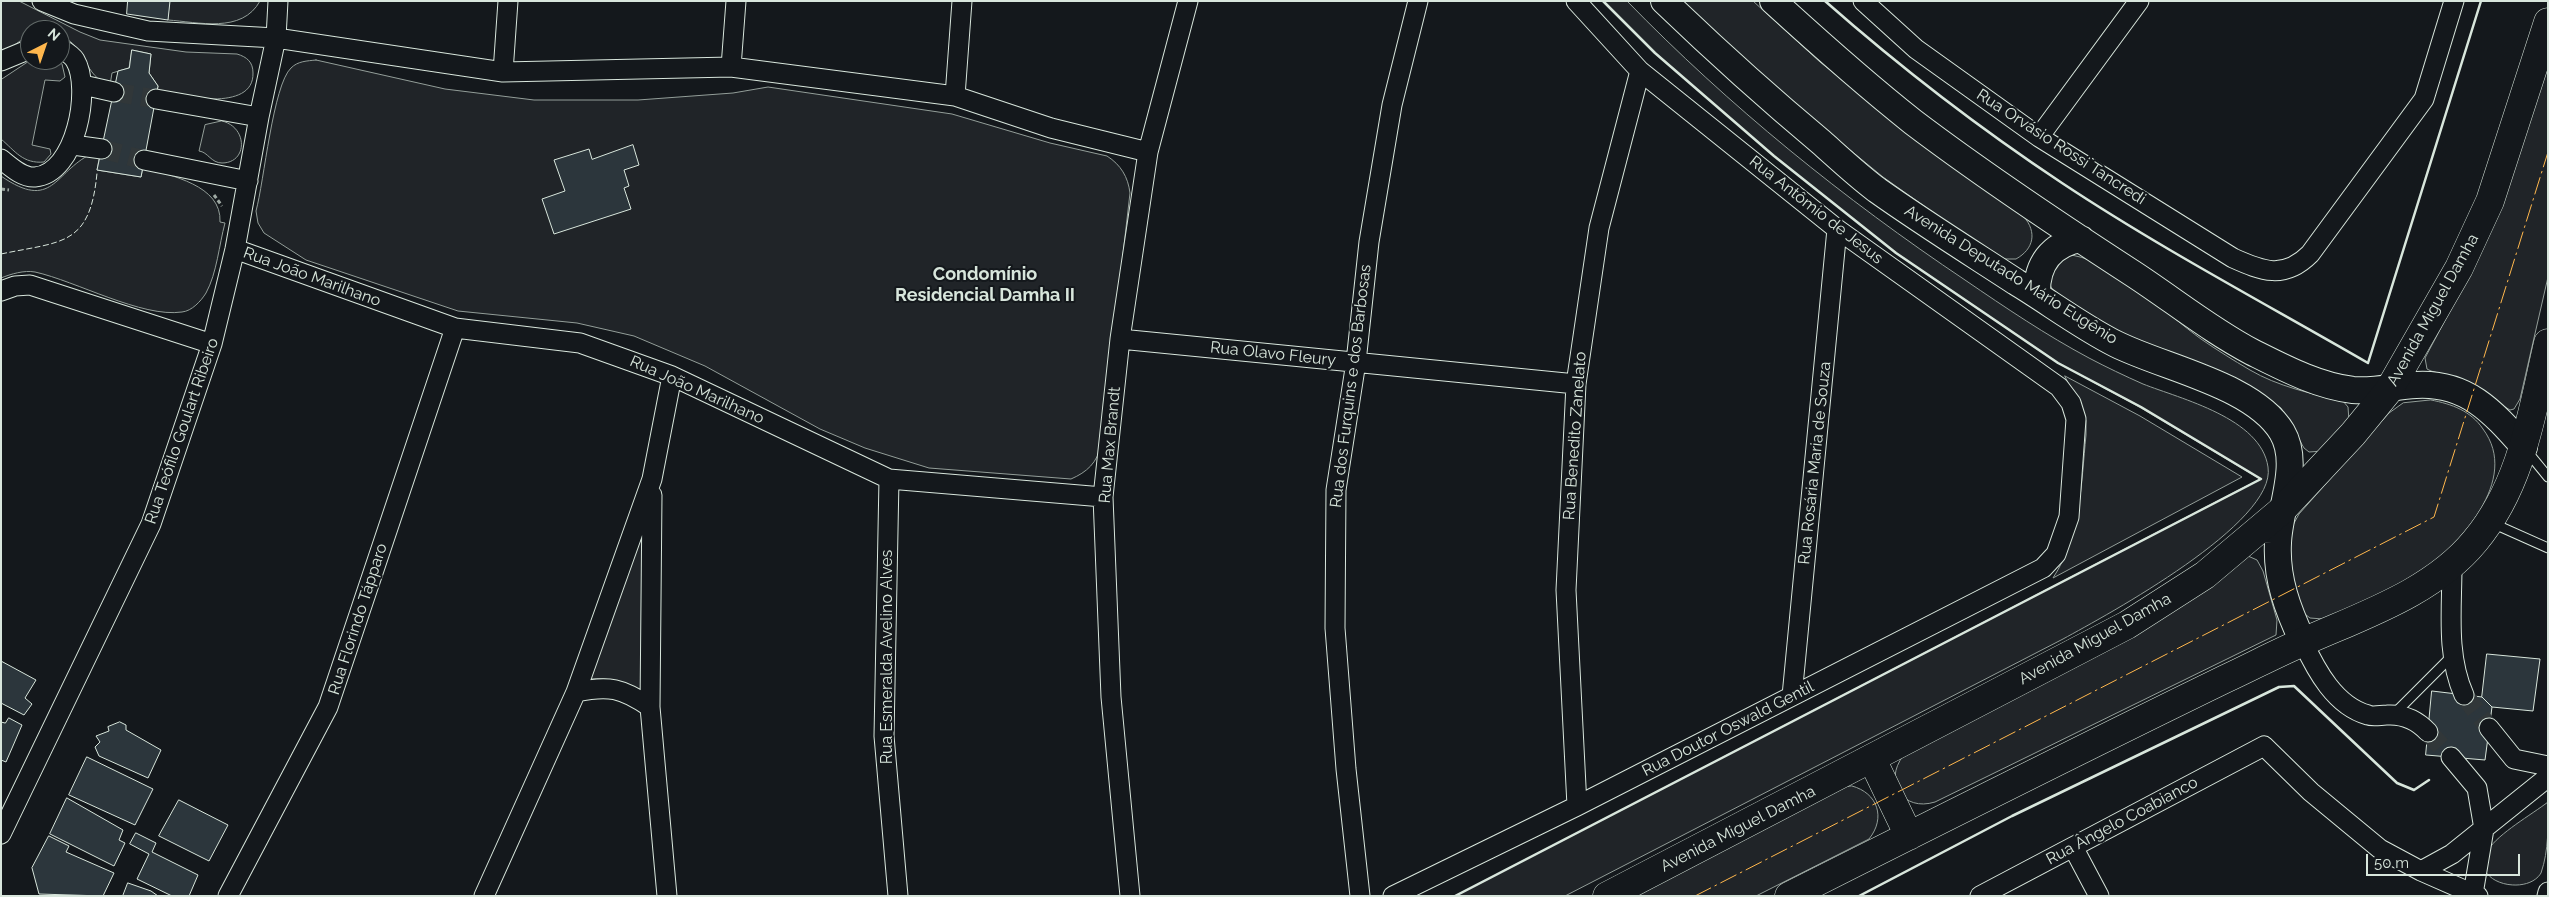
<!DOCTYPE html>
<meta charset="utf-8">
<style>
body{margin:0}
#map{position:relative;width:2549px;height:897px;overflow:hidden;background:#14181c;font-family:Raleway,sans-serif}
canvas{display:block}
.frame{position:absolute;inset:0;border:2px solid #d8e6dc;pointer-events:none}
.north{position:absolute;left:20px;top:20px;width:50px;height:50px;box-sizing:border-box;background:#14181c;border:1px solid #626a69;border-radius:50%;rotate:41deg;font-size:14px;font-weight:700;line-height:20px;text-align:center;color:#d8e6dc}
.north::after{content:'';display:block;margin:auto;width:18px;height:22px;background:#ffb74d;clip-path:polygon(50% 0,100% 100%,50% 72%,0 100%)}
.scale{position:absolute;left:2366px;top:854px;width:154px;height:22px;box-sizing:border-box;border:2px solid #d8e6dc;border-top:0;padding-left:6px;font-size:15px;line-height:18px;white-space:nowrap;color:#d8e6dc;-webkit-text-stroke:4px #14181c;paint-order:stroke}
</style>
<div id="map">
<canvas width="2549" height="897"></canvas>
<div class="frame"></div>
<div class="north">N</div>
<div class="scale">50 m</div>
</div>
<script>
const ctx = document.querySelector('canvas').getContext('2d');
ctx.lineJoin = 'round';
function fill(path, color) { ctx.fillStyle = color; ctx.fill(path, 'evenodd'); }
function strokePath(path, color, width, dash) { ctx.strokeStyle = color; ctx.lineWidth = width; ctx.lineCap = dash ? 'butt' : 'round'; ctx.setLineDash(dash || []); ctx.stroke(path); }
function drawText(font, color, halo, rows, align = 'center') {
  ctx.font = font + ' Raleway,sans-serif'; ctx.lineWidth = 4; ctx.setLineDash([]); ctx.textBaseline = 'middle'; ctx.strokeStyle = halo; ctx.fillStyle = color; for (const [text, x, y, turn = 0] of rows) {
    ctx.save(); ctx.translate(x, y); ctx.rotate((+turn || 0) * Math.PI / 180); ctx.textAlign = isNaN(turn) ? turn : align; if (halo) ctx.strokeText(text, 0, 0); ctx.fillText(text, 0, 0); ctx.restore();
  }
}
const green = new Path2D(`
 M1,1h18l61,31 20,8 86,12 51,2c10,3 16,8 16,19 1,40 -74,23 -96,19l1,-6 -9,-13 2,-19 -19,-4 -3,18 -17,5 -2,12c-27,-8 -23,-40 -50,-49v-6h-30v7l-10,4 -19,14z
 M170,1h90c-18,33 -62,21 -92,19z
 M1603,1h24c102,105 217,198 338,279 41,28 81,55 124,78 17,9 36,18 54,26 38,15 118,34 125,83 9,56 -161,148 -205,172l-498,257h-110l805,-417 -119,-71 -83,-45 -162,-110 -122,-97 -119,-103z
 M1681,1h72l67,61 87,70 117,85c13,15 10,32 -8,42h-17l-116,-82 -94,-77z
 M31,60h27l4,4 3,13 -5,4 -15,-1 -13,65 18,4 1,5 -7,8c-21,2 -29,-11 -43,-23v-59z
 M316,60l129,29 89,11h104l95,-7 35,-6 184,27 98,29 57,13c14,9 21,21 23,37l-29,252c-4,18 -14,27 -30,34l-142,-11 -64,-20 -45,-19 -115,-63 -71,-30 -57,-13 -119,-12 -152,-51 -42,-27 -6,-10 -2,-12c8,-29 17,-126 35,-143 7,-7 16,-7 25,-8z
 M2548,61v216l-28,122 -6,10 -4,1 -50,-31 -29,-8 -4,-2 -2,-11 50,-94z
 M222,121c26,6 26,42 0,42 -11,0 -14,-11 -23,-12l6,-26z
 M91,154h9l-3,16 44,7 2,-10c28,9 79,18 77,55l5,1c-6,22 -8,50 -19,70 -5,8 -14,18 -24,19 -40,6 -106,-31 -147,-40 -11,-2 -24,2 -34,6v-102c52,36 53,-4 90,-22z
 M2067,255c37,-1 103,62 134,84 16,11 32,21 49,31 27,16 62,24 93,31l5,6 1,14 -26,30 -14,1 -5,-4 -23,-40 -16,-11 -143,-63 -29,-15 -40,-29 -5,-8 1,-10z
 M2065,376l75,40 102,61 -189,101c28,-43 28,-93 33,-143v-14z
 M2431,400c21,4 40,11 52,29 38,51 -24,115 -63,145 -27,21 -65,32 -97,45l-13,-1 -9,-7 -15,-38 7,-48 6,-11 90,-101 14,-10z
 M643,529v163c-16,-9 -34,-15 -53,-13z
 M2248,556l9,4 6,11 14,49 -1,15 -341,167c-32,10 -52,-20 -32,-46z
 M1852,786c26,7 34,32 17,53l-113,57h-126l213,-109z
 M2548,802c0,24 1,48 -7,71 -14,24 -74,10 -53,-23 11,-17 43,-35 60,-48z`);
const building = new Path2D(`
 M128,1h42l-2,19 -41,-6z
 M132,50l19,4 -2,19 9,13 -17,91 -44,-7 21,-99 11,-3z
 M633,145l6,20 -15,5 5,16 -5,2 7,21 -77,25 -12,-35 23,-8 -11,-31 35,-11 3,10z
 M2487,654l53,5 -7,52 -41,-4 -10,-10z
 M1,661l35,19 -11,18 7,6 -8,11 -23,-12z
 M2432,691l50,6 10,10 -7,53 -59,-5z
 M9,718l13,7 -16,37 -5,-2v-38l4,1z
 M120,722l6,3v5l35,20 -13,28 -49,-22 -4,-9 5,-5 -4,-6 13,-5 -1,-4z
 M87,757l66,32 -18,36 -66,-30z
 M67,798l56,32 -4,10 6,3 -11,23 -64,-32z
 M179,800l49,25 -19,36 -50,-25z
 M136,833l20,10 -4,9 46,23 -9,21h-17l-35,-17 12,-25 -19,-10z
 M49,836l20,10 -3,6 48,21 -11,23 -64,-2 -7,-26z
 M128,883l23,8 7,5h-35z`);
const streetTunnel = new Path2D(`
 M114,92l42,7
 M102,149l42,11
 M2464,695l25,33
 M2428,732l23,25`);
const path = new Path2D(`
 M1,189l8,1
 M214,195l8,11`);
const lane = new Path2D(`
 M2526,450l22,27
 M2492,523l56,25
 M2394,714l59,-59`);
const street = new Path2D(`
 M42,1l32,13 74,17 128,7 227,34 228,-5 224,29 96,32 97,24
 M1863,1l53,48 123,88 194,121c29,13 51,22 77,-4l114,-155 30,-98
 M1,61l29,-12
 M731,67l5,-66
 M503,72l5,-71
 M83,85l31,7
 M955,96l7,-95
 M156,99l103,18
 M2039,137l100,-136
 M73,145l29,4
 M1,159c9,7 21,19 34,18 41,-3 57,-89 40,-117 -3,-5 -10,-9 -15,-12
 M144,160l104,21
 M235,249l220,79 125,15 92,33 217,103 214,18
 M1,291l14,-5 15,-1 182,59
 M1120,339l456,45
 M889,479l-5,257 14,160
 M652,495l-2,212 17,189
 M2452,566c0,43 -6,89 12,129
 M2303,642c13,28 32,64 65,73 5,2 13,0 19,0 17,-1 30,5 41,17
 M576,692c33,-7 46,-4 74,15
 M1792,696l45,-467
 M2489,728l25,31 34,7
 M2451,757l26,31 7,41 -11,65
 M1577,806l-11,-216 10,-206 23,-156 41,-157
 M1,834l150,-310 61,-180 23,-95 24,-132 17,-79 2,-37
 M2073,847l26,49
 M2421,871l31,-17 96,-77
 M228,896l100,-189 127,-379
 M484,896l92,-204 76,-213 20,-103
 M1130,896l-19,-199 -8,-200 17,-158 28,-187 40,-151
 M1360,896l-14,-127 -11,-141 1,-138 20,-128 13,-120 23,-137 26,-104
 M1393,896l184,-90 466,-238 13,-14 13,-37 7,-98 -5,-16 -12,-16 -222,-158 -197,-158 -64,-70
 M1980,896l284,-150 47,46 69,57 41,22 57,25
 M2547,896l1,-4`);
const secondary = new Path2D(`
 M1664,1c51,49 103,96 157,141 18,16 36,33 56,48 45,32 93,62 139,92 33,20 66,45 100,62 48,24 138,41 166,88 19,32 -3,77 -4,111 -2,36 10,67 25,99
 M1773,1c46,42 92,83 140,121 70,53 145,103 219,151 40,26 78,57 120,79 32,16 66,34 101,38 22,2 42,-4 63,-5 51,-3 77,27 108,62
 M2037,295c-1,-30 14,-51 44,-56`);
const primary = new Path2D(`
 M1872,759l37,77
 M1607,896l520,-271 78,-50 76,-64 72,-77 36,-44 70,-122 31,-67 58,-179
 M1789,896c145,-73 290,-146 436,-217 28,-13 56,-28 85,-40 57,-25 124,-48 165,-98 47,-56 57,-129 73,-198`);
const fence = new Path2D(`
 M1,254c61,-13 89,-7 96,-81`);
const wall = new Path2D(`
 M1825,1c75,66 154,127 237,182 98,65 204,121 306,180l113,-362
 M1455,896l806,-417 -120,-72 -83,-44 -162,-110 -122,-97 -119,-103 -52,-52
 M1859,896l153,-80 267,-129 15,-1 103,97 17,7 15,-10`);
const power = new Path2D(`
 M1695,896l739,-379 114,-365`);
const streetNames = [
 ["Rua Orvásio Rossi Tancredi",2061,147,33],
 ["Rua Antômio de Jesus",1816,210,38],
 ["Avenida Deputado Mário Eugênio",2011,275,32],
 ["Rua João Marilhano",312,277,20],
 ["Avenida Miguel Damha",2433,310,-61],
 ["Rua Olavo Fleury",1273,354,6],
 ["Rua dos Furquins e dos Barbosas",1351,386,-83],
 ["Rua João Marilhano",697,390,24],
 ["Rua Teófilo Goulart Ribeiro",182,431,-71],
 ["Rua Benedito Zanelato",1575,436,-86],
 ["Rua Max Brandt",1110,445,-85],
 ["Rua Rosária Maria de Souza",1815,463,-84],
 ["Rua Florindo Tápparo",358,619,-72],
 ["Avenida Miguel Damha",2095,639,-29],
 ["Rua Esmeralda Avelino Alves",887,657,-90],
 ["Rua Doutor Oswald Gentil",1728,729,-27],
 ["Rua Ângelo Coabianco",2122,821,-28],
 ["Avenida Miguel Damha",1738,829,-27]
];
const neighbourhoodNames = [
 ["Condomínio",985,275],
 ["Residencial Damha II",985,296]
];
fill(green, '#202428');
strokePath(green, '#939e99', 1);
fill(building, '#2c363c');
strokePath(building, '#d8e6dc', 1);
strokePath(streetTunnel, '#313739', 19, [19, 9]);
strokePath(lane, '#d8e6dc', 11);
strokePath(street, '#d8e6dc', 21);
strokePath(secondary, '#d8e6dc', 28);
strokePath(primary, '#d8e6dc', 29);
strokePath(path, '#9da8a2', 3, [4, 2.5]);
strokePath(lane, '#14181c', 9);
strokePath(street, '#14181c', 19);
strokePath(secondary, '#14181c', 26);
strokePath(primary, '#14181c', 28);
strokePath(fence, '#d8e6dc', 1, [6, 2.5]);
strokePath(wall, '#d8e6dc', 2.5);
strokePath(power, '#ffb74d', 1, [18, 4, 2.5, 4]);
drawText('16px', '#d8e6dc', '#14181c', streetNames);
drawText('bold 18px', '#d8e6dc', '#14181c', neighbourhoodNames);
</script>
